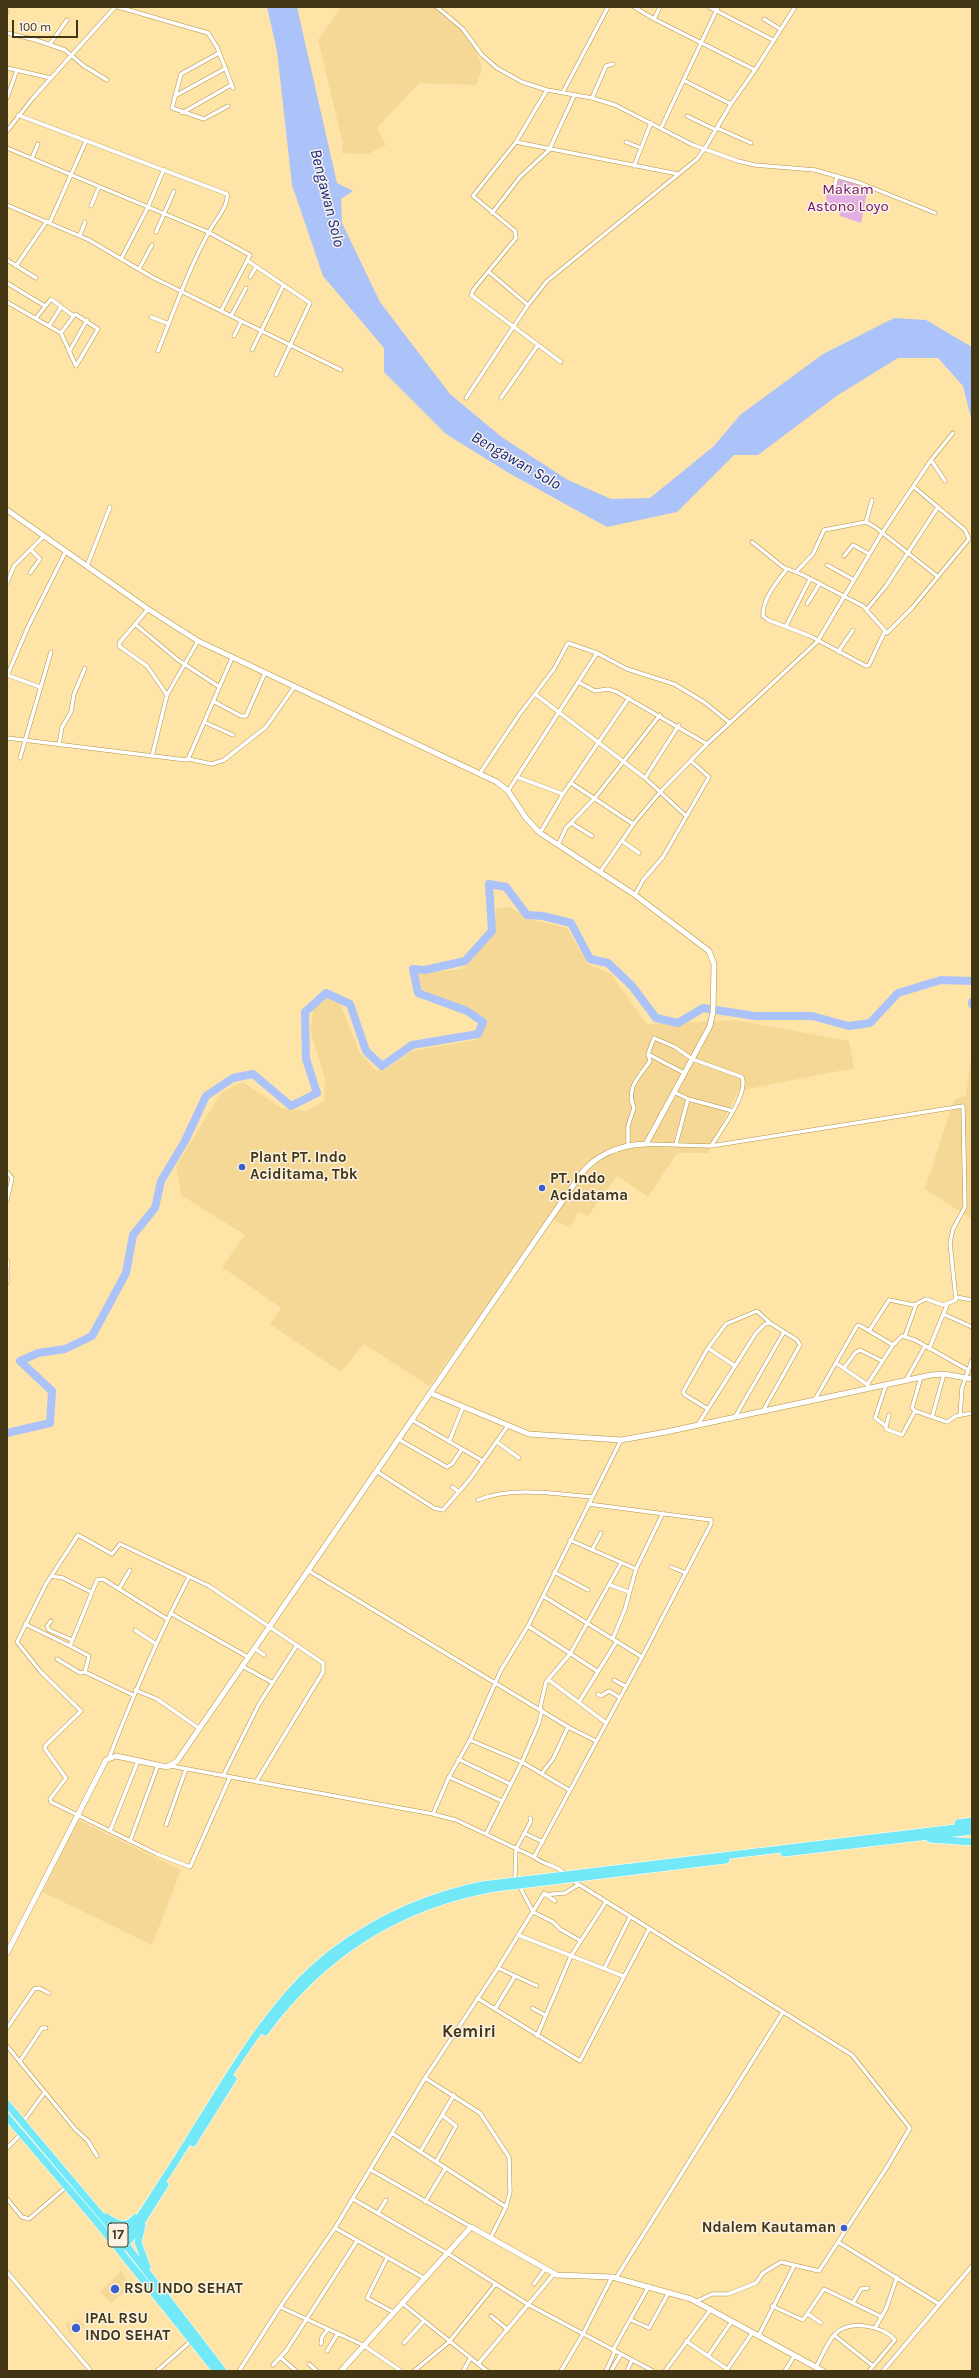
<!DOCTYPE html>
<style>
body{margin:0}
#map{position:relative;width:979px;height:2378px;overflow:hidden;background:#ffe4a7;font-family:Karla,sans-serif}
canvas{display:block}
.frame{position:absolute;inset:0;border:8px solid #423514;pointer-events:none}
.scale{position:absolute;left:12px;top:20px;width:66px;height:18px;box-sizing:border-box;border:2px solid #423514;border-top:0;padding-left:5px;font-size:12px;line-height:14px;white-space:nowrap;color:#423514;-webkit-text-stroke:3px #faf3e5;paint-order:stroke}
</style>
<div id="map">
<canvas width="979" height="2378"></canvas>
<div class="frame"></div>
<div class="scale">100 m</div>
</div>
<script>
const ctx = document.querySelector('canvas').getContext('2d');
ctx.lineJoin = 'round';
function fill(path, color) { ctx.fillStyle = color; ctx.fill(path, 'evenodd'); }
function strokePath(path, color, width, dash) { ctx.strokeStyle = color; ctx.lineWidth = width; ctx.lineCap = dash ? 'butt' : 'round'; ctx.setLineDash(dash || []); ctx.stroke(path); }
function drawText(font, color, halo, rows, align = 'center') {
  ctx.font = font + ' Karla,sans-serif'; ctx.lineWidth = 3; ctx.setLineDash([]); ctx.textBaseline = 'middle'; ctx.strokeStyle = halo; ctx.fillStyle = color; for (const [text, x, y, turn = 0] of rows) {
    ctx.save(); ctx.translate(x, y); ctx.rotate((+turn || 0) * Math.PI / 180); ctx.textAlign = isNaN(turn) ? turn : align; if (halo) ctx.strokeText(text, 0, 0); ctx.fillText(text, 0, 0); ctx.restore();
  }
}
const built = new Path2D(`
 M341,7h94l37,31 10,30 -6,17 -57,-2 -42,45 9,17 -18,9 -27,-1 2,-9 -25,-104z
 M510,907l20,12 37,9 21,36 23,10 36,50 88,-4 114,21 5,27 -116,23 -30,62h-31l-29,44 -31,-21 -29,40 -10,-4 -8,16 -19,-10 -122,168 -65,-42 -23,28 -71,-48 11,-16 -59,-41 23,-32 -64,-40 -5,-29 46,-74 21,-10 39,26 24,3 18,-10 1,-23 -15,-48 4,-23 14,-10 12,7 20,49 16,18 9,-1 27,-19 64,-11 10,-21 -66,-30 -3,-15 45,-5 31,-37 3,-23z
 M972,1049v170l-47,-30 29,-89 12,-4z
 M76,1819l105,51 -29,75 -109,-53z
 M121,2271l10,15 -20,17 -11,-11z
 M77,2319l8,7 -10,9 -2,-2 -2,2 -6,-11 3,-2 3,3z`);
const green = new Path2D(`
 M838,178l30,10 -7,35 -21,-7 -1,-5 -12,-2 -1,-13 8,-8z`);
const water = new Path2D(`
 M267,7h30l40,176 16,8 -12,8 1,24 38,79 70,92 53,44 65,42 43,19 39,-1 64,-52 26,-31 83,-61 71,-36 32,2 46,27v75l-9,-36 -25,-28h-40l-60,37 -80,60h-24l-57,57 -70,15 -100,-55 -61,-38 -62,-62v-24l-61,-72 -31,-91 -15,-134z`);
const river = new Path2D(`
 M972,1002v2
 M7,1433l43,-10 2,-32 -32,-30 18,-8 27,-4 27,-13 34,-63 7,-38 22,-27 6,-27 24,-40 21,-45 27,-18 20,-4 38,32 26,-13 -11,-34 -1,-47 21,-19 24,11 16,47 16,15 30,-21 66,-11 5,-12 -16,-11 -49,-18 -5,-24 12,1 40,-9 27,-30 -3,-47 17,3 21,28 16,1 28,7 19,36 18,4 24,23 24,32 22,5 25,-15 52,8h57l37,10 21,-3 28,-30 43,-13 31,1`);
const street = new Path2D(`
 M118,7l90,26 9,14 16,41
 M437,7l26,22 19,26 15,13 25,14 25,8 45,8 23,7 78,40 45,16 17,4 60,5 45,13 75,30
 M634,7l20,12 101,51
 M709,7l64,33
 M7,12v-1
 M654,19l6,-12
 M764,19l16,10
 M7,33l29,7 29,10 19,16 23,14
 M50,44l17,-24
 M219,53l-38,21 -9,34 32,11 24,-13
 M7,68l44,10
 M683,80l48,24
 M547,90l-31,52 -43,54 42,35 1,7 -42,51 -3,6 90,67
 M563,92l45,-85
 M175,96l51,-28
 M7,98l10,-28
 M592,98l14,-32 7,-2
 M182,113l49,-28
 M18,115l209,79c2,12 -13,28 -18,38 -21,38 -35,79 -51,119
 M687,116l29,14
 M661,128l57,-121
 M717,128l34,15
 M7,131l26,-33 82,-91
 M516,142l162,32
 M626,142l15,6
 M7,148l201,84 42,23 -29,56
 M32,158l6,-14
 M634,166l17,-43
 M834,188l3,-12
 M7,205l82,35 63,37 189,93
 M91,206l8,-19
 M492,213l28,-36 29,-27 26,-56
 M50,222l36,-81
 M156,232l18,-41
 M80,235l5,-13
 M121,259l27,-52 16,-38
 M7,260l29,18
 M248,261l62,42 -34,72
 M16,266l31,-45
 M139,269l13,-24
 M489,272l39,33
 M250,277l6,-10
 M7,283l38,23
 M7,302l54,31 15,33 22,-37 -23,-15 -14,19
 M231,316l15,-28
 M151,317l18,7
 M36,318l15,-19 21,16
 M49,326l12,-19
 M234,336l7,-14
 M252,350l31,-64
 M69,352l18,-32
 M466,398l62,-93 19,-24 150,-122 8,-11 26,-44 24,-34 40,-63
 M501,398l37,-53
 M931,460l14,21
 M866,522l6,-22
 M752,542l31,25 20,8 60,31 24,27 25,-25 57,-69 -4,-9 -51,-43
 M844,556l9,-11 16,9
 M827,565l27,15
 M87,566l23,-59
 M787,569c-10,13 -25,30 -24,47l5,4 42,16 56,30 3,-1 16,-34
 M796,572l17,-18 11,-24 42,-8 9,5 62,49
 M30,573l10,-14 -9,-9
 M7,583l7,-17 30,-30
 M807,604l13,-21
 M148,609l-28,33 -1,4 28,20 20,29
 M867,609l19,-23 52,-79
 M136,625l42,35 40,26
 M786,626l24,-47
 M838,652l15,-22
 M7,675l33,12
 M7,676l21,-49 38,-76
 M578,682l17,9 13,-2 9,3 90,52
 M535,694l110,84 40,37
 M213,701l28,15h5l19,-43
 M204,722l29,13
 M7,738l179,22 3,-3 43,-99
 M59,745l3,-18 9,-15 3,-18 11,-26
 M152,756l15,-61 31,-54
 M20,758l31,-106
 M188,759l24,5 12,-4 42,-33 29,-41
 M480,773l39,-58 35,-46 14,-26 29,10 30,16 47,15 30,18 26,21
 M517,777l46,17
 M645,778l34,-53
 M571,783l62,41
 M508,791l89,-138
 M571,823l21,13
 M540,833l23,-39 66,-96
 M622,841l17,12
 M558,845l8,-17 28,-29 66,-84
 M600,872l35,-50 26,-31 46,-47 110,-102 65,-109 49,-73 22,-27
 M635,895l8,-15 20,-23 46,-80 -18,-16
 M648,1054l36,19
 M674,1092l14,7 45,12
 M646,1144l65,2 252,-40 2,101 -12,22 -3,14 6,57 -13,5 -17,-6 -12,6 -25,-5 -20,31
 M676,1144l12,-45
 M628,1146v-20l6,-18c-9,-20 6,-32 16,-47l-2,-7 6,-16 21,9 17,12 50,18c7,16 -22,55 -31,69
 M7,1172l5,6 -5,22
 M7,1260l1,6
 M7,1265v18
 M956,1297l16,3
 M943,1314l29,13
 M905,1336l11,-31
 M708,1348l27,18
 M929,1349l18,-44
 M836,1363l32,22
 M844,1368l11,-15 5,-3 22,11
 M906,1380l19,-34
 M867,1385l26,-40 9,-9 13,4 53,30
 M886,1385l-11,33 11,8v3l16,6 13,-24 32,11 9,-6 16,-3
 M814,1401l43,-75 2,-1 34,20
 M708,1409l-23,-14 -2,-3 25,-44 18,-24 31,-13 13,12
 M915,1411l-3,-3 9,-31
 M960,1415l2,-27 10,-28
 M735,1417l49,-85
 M932,1417l12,-43
 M412,1420l71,41
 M697,1426l59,-93 9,-9 5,-1 27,17 3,5 -37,66
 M886,1426l3,-11
 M398,1439l49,28 5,-3 10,-15
 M449,1442l14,-35
 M497,1442l22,16
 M376,1471l58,37 9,2 27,-31 37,-52
 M452,1487l7,5
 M478,1500c35,-14 78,-6 114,-3
 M570,1540l66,29
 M592,1550l9,-17
 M671,1567l15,6
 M309,1571l261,157 26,13
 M554,1572l34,18
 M51,1576l12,2 28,14
 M610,1585l19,7
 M119,1589l11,-19
 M543,1596l99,61
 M170,1613l78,44
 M51,1621l-4,5 2,4 23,10
 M25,1624l45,22
 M528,1626l69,45
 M135,1630l21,14
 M613,1638l12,-29 11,-40 27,-56
 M254,1648l10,7
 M57,1659l23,14 5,-1
 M242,1666l31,17
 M549,1680l56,42
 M614,1680l11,6
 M135,1690l22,9 43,30
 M598,1694l3,2 8,-5 10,6
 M133,1695l-48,-23 4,-16 -19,-10 27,-66 6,-1 64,40
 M579,1702l38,-61
 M540,1708l6,-26 24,-28 51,-91
 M470,1740l52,22 47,28
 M109,1758c24,-62 49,-122 80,-181
 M458,1759l52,25
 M171,1766l262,48 23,6 78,37c9,8 20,7 29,15
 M542,1773l11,-14 15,-32
 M223,1776l36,-72 38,-59
 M230,1777l-40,90 -33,-13 -106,-52 -1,-3 16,-21 -21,-29v-3l36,-35 -40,-39 -24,-30 29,-58 32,-49 34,19 8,-10 89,42 114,77v9l-67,110
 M449,1777l53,24
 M433,1814l16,-37 21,-37 31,-70 27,-44 93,-186
 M166,1825l20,-56
 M110,1831l28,-70
 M524,1833l19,9
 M486,1834l36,-72 17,-39 3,-13
 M130,1841l28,-76
 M534,1857l108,-200 69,-133v-4l-123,-16
 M515,1876l1,-27 15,-28 -1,-3
 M575,1882l277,173 58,73 -23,39 -68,104 -38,-9 -18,11 -7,10 -28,11h-16l-15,7
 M521,1889l12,23 20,10 7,7 19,11
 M544,1893l11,8
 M518,1935l105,41
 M498,1968l39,18
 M604,1969l26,-52
 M477,1998l103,63 69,-132
 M532,2008l13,7
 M495,2009l20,-33
 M7,2028l27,-39 5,-1 10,5
 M537,2036l34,-80 35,-54
 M7,2046l68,83 13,12 9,15
 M20,2061l22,-33h4
 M425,2078l55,35 29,44 1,35 -4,15 -15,30
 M22,2123l23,-31
 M393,2134l113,73
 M7,2148l14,-14
 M420,2152l34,-57
 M436,2162l20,-36 -14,-11
 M371,2170l100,57
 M7,2199l15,18 7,2 37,-32
 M353,2199l94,54 82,52 124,66
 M425,2202l20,-33
 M378,2213l8,-13
 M335,2228l89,50
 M838,2242l101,62
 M387,2258l-20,40 26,14
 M7,2272l84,99
 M616,2278l167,-266
 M534,2284l11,-15
 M402,2303l85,68
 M853,2303l8,-14 7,-1
 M772,2306l31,14 21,-31 58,28
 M280,2307l83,38 38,26
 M808,2314l13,9
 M491,2316l17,14
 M631,2320l18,8 20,-36
 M875,2328l11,-19 11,-32
 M759,2335l35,-69
 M834,2335l39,31
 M686,2341l41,28
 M404,2343l20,-22
 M321,2344l1,-7 6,-8
 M613,2350l36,-64
 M327,2351l11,-18
 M708,2356l24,-35
 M281,2358l15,13
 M309,2364l8,7
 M478,2364l76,-90
 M273,2365l13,-14 71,-110
 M816,2367c6,-11 11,-24 19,-33 15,-15 48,-8 60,6l-26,31
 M157,2371l34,-30
 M239,2371l41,-64 55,-79 90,-150 73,-110 45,-73 22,-2 13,-8
 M414,2371l35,-29 46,-57
 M463,2371l7,-12
 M561,2371l22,-37 29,-57
 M606,2371l9,-20
 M611,2371l10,-17
 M627,2371l5,-11
 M665,2371l46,-62
 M726,2371l27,-39
 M785,2371l10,-16
 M883,2371l89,-105`);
const secondary = new Path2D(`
 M7,510l141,99 50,32 299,141 11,9 18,27 14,15 95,62 74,56 5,13 -1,48 -3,14 -64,118c-25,1 -49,10 -65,30l-404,587 -10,6 -51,-11 -10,4 -99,193
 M430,1393l99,41 92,6 45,-8 265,-57 13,-1 28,5
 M341,2371l130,-144 86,48 55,2 79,22 132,72`);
const highway = new Path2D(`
 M958,1823l14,-2
 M930,1839l42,3
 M784,1853l188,-22
 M265,2032c58,-79 133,-127 230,-144l231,-28
 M7,2104l119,141 97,126
 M7,2117l89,104 120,150
 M193,2143l40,-64
 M106,2217c11,7 19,12 29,1
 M142,2226l-4,16 9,25
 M117,2247c20,-23 36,-52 53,-77 37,-57 70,-119 114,-171 50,-60 122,-98 198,-114l490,-59
 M120,2251l14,-17 31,-49`);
const markers = [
 [242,1167,4,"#3a5fd0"],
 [542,1188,4,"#3a5fd0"],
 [844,2228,4,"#3a5fd0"],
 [115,2289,5,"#3a5fd0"],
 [76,2328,5,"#3a5fd0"]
];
const shields = [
 [118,2235,20]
];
const shieldNames = [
 ["17",118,2235]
];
const parkNames = [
 ["Makam",848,190],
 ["Astono Loyo",848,207]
];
const poiNames = [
 ["Plant PT. Indo",250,1158],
 ["Aciditama, Tbk",250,1175],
 ["PT. Indo",550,1179],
 ["Acidatama",550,1196],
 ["Ndalem Kautaman",836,2228,"right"],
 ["RSU INDO SEHAT",124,2289],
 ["IPAL RSU",85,2319],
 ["INDO SEHAT",85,2336]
];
const waterNames = [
 ["Bengawan Solo",327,198,76],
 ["Bengawan Solo",516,461,30]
];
const quarterNames = [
 ["Kemiri",469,2032]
];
fill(built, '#f5d895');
fill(green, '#e3afe3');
fill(water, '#acc3fa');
strokePath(river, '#acc3fa', 8);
strokePath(street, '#b29245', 4.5);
strokePath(secondary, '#b29245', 6);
strokePath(highway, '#fff', 8);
strokePath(street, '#fff', 3.5);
strokePath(secondary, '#fff', 5);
strokePath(highway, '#73e9f8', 7);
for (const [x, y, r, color] of markers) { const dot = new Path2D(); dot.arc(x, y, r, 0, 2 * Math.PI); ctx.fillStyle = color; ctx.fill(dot); strokePath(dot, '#faf3e5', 1.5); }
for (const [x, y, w] of shields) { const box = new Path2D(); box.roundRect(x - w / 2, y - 12, w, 24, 3); ctx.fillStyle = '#faf3e5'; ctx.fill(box); strokePath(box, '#423514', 1); }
drawText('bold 14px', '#423514', null, shieldNames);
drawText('15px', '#701373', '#faf3e5', parkNames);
drawText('bold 15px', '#423514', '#faf3e5', poiNames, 'left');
drawText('italic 16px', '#13288c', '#faf3e5', waterNames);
drawText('bold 17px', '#423514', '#faf3e5', quarterNames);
</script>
